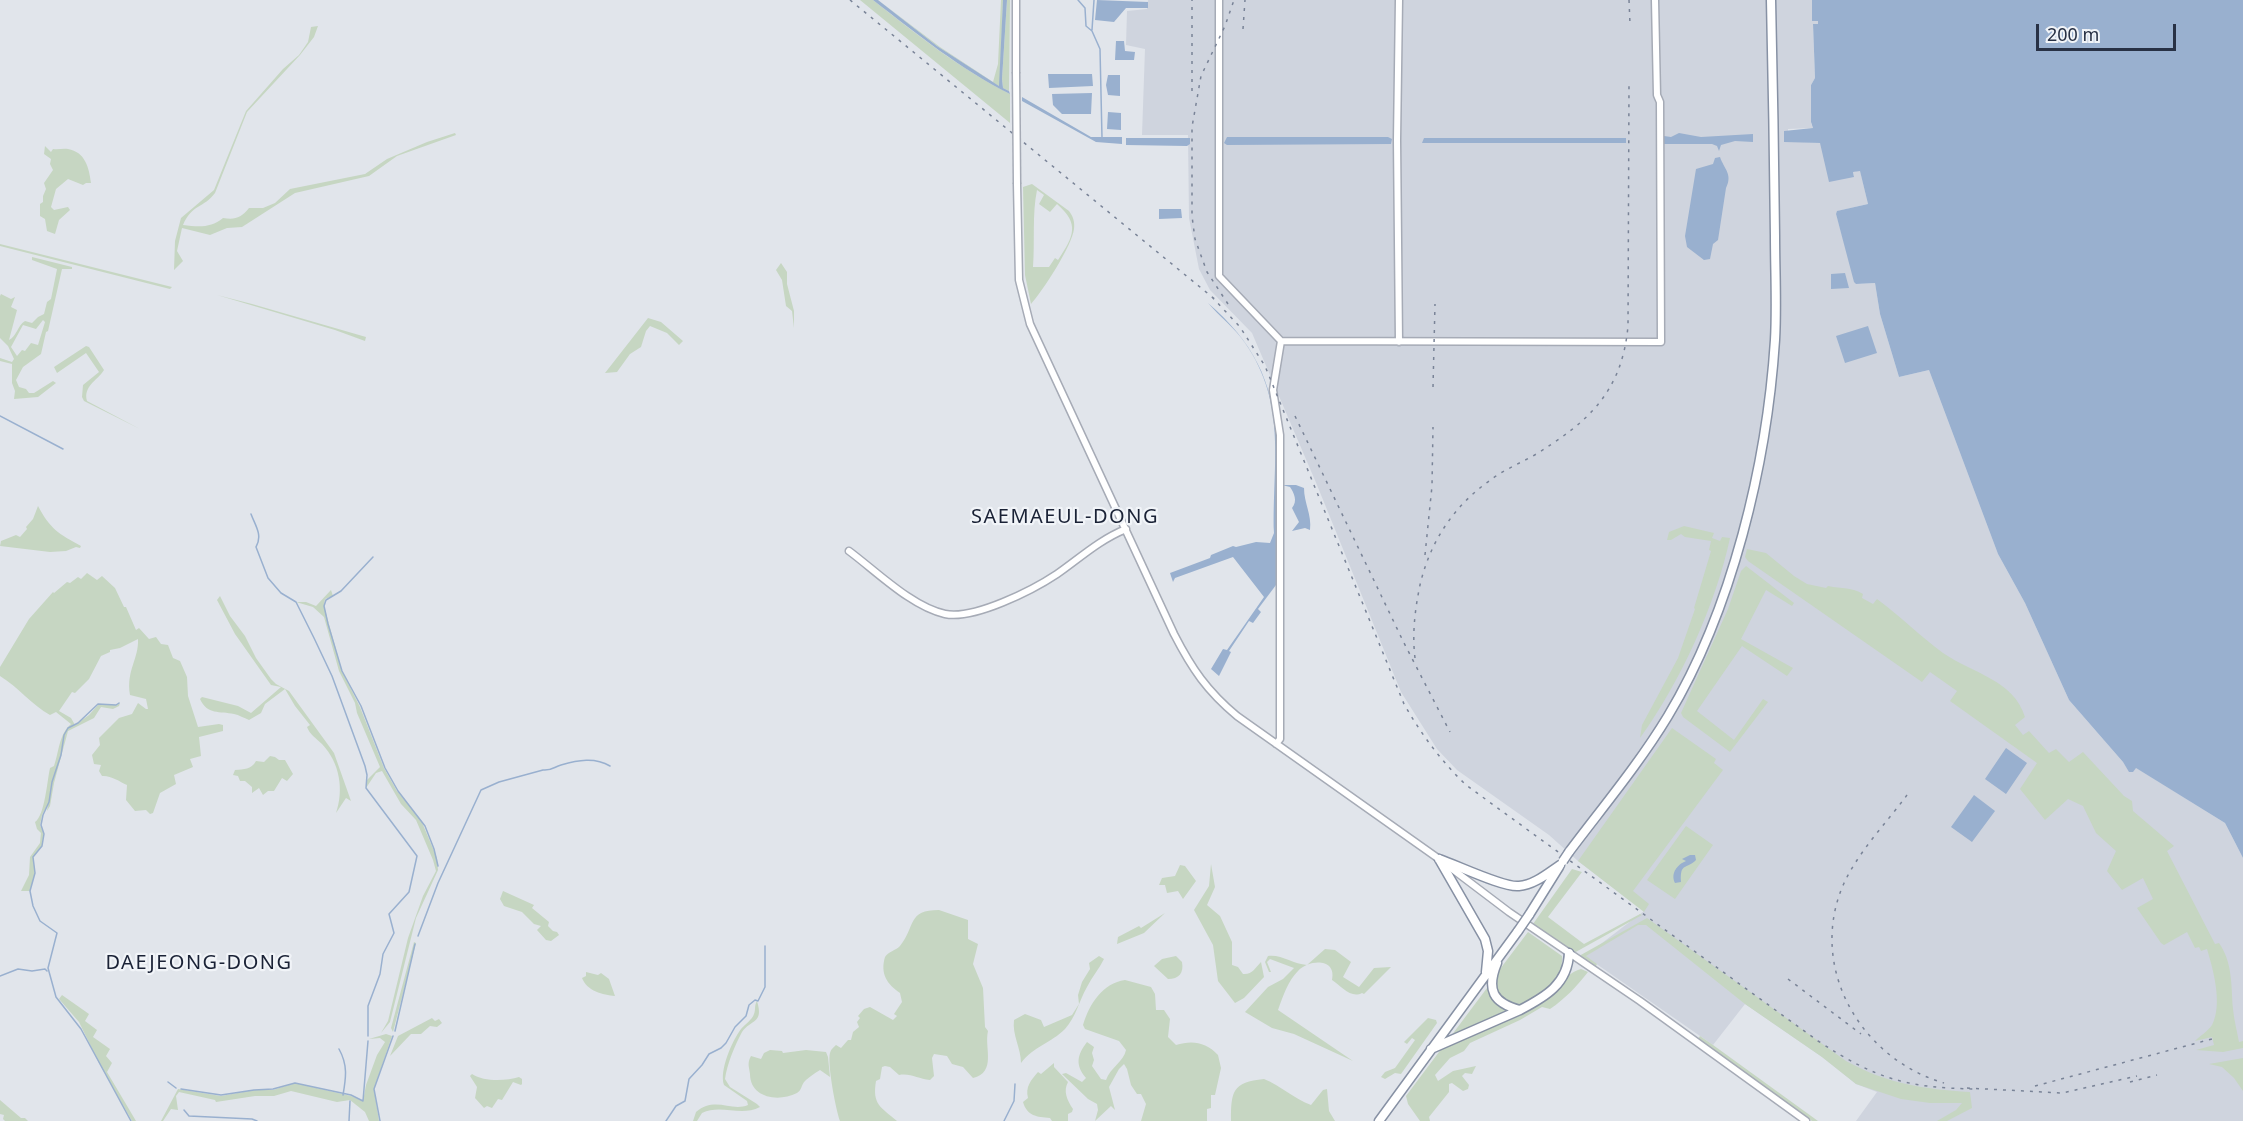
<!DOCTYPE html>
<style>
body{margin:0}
#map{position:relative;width:2243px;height:1121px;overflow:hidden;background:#e1e5eb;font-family:"Noto Sans",sans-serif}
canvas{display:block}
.scale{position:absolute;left:2036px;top:24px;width:140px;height:27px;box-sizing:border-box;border:3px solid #283145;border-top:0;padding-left:8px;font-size:18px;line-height:21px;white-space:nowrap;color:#283145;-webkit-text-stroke:4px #f1f4f8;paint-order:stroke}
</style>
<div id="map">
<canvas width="2243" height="1121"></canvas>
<div class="scale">200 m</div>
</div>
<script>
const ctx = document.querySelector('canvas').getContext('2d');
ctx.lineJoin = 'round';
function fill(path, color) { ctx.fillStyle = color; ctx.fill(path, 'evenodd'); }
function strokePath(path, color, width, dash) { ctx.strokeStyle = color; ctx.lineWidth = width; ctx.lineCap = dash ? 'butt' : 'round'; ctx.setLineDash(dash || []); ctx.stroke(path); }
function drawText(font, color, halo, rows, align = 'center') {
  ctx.font = font + ' "Noto Sans",sans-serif'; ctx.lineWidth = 4.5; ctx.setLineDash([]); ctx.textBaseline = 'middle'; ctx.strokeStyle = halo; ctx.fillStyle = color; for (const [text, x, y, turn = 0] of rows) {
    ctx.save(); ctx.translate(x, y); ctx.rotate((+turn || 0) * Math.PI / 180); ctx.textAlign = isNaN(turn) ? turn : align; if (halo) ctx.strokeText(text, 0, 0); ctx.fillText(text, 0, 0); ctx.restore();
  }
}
const built = new Path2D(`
 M1148,0h664v21h6v3l-5,1 2,53 -4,7v38l2,5 -25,1 -1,12 33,2 34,34 -1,-5 7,-2 8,34 -30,7 -2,3 20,70 19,-1 5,31 19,63 30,-7 69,184 27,49 44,97 54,62 6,9 6,-4 90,56 18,35v263h-387l21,-29 -21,-8 -34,-27 -77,-53 -32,41 -128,-89 59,-45 -66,-50 -29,-26 -92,-65 -20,-21 -36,-57 -84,-207 -65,-152 -42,-43 -11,-21 -10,-51 -1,-83h-46l3,-86 -19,-4 1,-34 20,-2z`);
const green = new Path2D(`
 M860,0h13c43,34 87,69 137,94v29z
 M878,0l62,47 53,35 5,-18 3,-64h2l-3,87 -63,-41z
 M1007,0h3l-1,91 -6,-3 -1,-9z
 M318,26l-4,11 -14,18 -53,57 -32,81c-11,15 -23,11 -32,32 16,2 28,3 40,-7 12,2 18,0 26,-10h14l12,-5 15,-14 75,-15 22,-15 40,-17 28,-9 1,2 -59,21 -28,20 -74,17 -53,34 -15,1 -17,7 -28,-7 -5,23 6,10 -9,9 1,-29 6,-23 33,-28 32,-79 37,-42 16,-14 9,-13 3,-15z
 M45,146l6,6 2,-3c5,1 10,-1 15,0 17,3 21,18 23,34h-5l-3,2 -15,-6 -12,10 -5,18 3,3 14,-3 2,3 -11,10 -4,14 -8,-3 -2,-12 -5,-3v-12l3,-2v-6l3,-7 -2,-6 9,-13 -3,-6 1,-5 -7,-5z
 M1032,184l37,27c4,5 6,11 5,18 -2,17 -32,63 -43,75l-6,-29 -2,-88zM1037,190l7,5 -5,9 11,8 7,-8c23,20 17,32 1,56l-3,-2 -6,9h-16c2,-26 -1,-53 4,-77z
 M0,244l172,43 -2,2 -170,-43z
 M32,257l40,10v2h-10l-14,62 -2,1 -5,22 -18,13 -7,13 3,7 7,2 3,4h5l19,-12 3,2 -18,14 -24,2 1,-8 -3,-8v-19l-12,-3v-3l12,4 2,-3 -6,-13 -8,-8v-42l1,-2 10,5 4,-2 -4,10 6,3 -8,30c8,-4 8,-14 16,-19l7,2 6,-6 6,-3 3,-12 4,-3 6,-30 -25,-9zM43,320l2,2 -7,23 -7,-2 -6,8 -3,-1 -5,6 -6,-9 12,-22 13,4z
 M781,263l6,9v12l7,27v17l-2,-17 -6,-5 -4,-26 -6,-10z
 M217,295l35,9 114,33 -1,4 -30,-11z
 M648,318l13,4 22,19 -4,4 -12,-12 -17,-7 -4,5 -5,16 -11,7 -13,18 -12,1z
 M86,346l3,1 15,23c-7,11 -21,16 -17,31l53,28 -56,-28 -2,-4 1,-12 16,-13 -13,-19 -29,20 -3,-6z
 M38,506c12,23 21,28 43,40l-1,2 -4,-1 -10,4 -16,1 -50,-6 1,-5 15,-6 4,2 7,-8 -1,-2 7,-8z
 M1684,526l30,7 -2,5 8,3 2,-4 8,1c-14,66 -50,145 -90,200l2,-13 36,-67 17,-49 -1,-1 17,-57 -2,-1 2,-9 -26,-4 -4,-3 -10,6h-4l2,-8z
 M1747,549l19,4 28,23 13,8 19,4 2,-2c14,3 24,1 35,8l-1,4 11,6 4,-5c23,17 43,37 66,54 29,20 71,27 82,64l-10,8 8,10 6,-4 20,22 7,-4 13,13 14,-10 41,44 8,5 1,10 41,35 -7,5 48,93 4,-1c14,20 12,43 14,66 1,11 4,22 6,33l4,-1v7l-20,4 -27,-2 18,-5 -2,-8 -17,4c5,-5 13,-10 17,-16 11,-21 1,-56 -5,-76l-6,2 -2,-4 -4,1 -8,-16 -23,13 -3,-2 -24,-35 16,-9 -10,-21 -21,12 -15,-19 9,-20 -20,-18 -13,-27 -15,-7 -23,21 -25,-31 17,-26 -87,-62 7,-10 -27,-19 -8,10 -174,-121 -3,-4z
 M1746,566l48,37 -2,3 -26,-16 -25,49 52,29 -6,8 -45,-30 -45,65 37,29 29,-41 5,3 -38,50 -47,-35 -2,-4 47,-104 13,-38z
 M87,573l10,7 5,-4 13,12 9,19h2l10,23 3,-2 10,11 7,-2 5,7 7,1 5,13 7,3 7,16 1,19 10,31 21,-3 4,1v6l-24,6 2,19 -11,3 3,8 -19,8 2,9 -16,9 -7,20 -3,1 -4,-4 -11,1 -9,-11 1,-15c-8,-4 -17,-10 -25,-9l-3,-5 2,-6 -7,-1 -2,-9 8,-10 -1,-7 20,-20 13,-4 6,-11 8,6h2l-2,-10 -16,-4c-4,-25 9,-36 8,-56l-18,9 -10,2v2l-9,4 -12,23 -14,14 -3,-1 -13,19 12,7 4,7 14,-10 9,-10h18l4,-2 -1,3 -6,3 -12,-2 -7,11 -26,13 -14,52 -4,23 -3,5 1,-7 -6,11 -2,10 4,9 -2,12 -9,11 2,16 -5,18h-9l8,-16 1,-18 10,-14 1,-10 -4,-4 -2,-7c10,-7 12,-41 15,-54l4,-2c5,-14 5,-32 17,-42l-15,-12 -6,3c-18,-10 -32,-28 -50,-39v-9l29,-48 24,-27 1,1 13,-11 3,1 8,-6 3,2z
 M331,590l2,6 -8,3 -1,7 18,65 18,36 24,61 13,23 24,29 16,38 1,12 -22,48 -26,104 -9,11 7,-12 20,-83 15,-42 13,-25 -3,-11 -17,-40 -15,-16 -19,-33 -6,2 -10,15 1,-8 13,-13 -23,-54 -2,-10 -16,-32 -15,-54 -11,-10 -17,-5h10l10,4z
 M220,596l10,20 15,20 11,22 15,21 5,5 13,7 45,62 17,48 -5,-3 -10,15c8,-23 4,-50 -14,-69 -6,-6 -12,-9 -15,-17l3,-2 -15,-19 -10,-17 -20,15 -4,9 -12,7c-5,-2 -10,-5 -15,-6 -14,-3 -27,1 -34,-15l2,-2 36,9 13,7 30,-26 -10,-2 -36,-51 -18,-34z
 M1672,728l44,31 -2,4 9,7 -90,121 16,13 -5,8 -66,-51z
 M270,756l5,1 4,3h6l8,14 -6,7 -5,-3 -8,13h-6l-5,4 -4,-7 -7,5v-6l-7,-6h-5l-2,-5 -5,-1 2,-5c9,-1 16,0 21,-9l8,1z
 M1686,826l27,19 -38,54 -28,-19z
 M1211,864l4,23 -8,18 13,11 12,26v23l6,2 5,7c9,1 12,-6 18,-12l3,15 -20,21 -9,5 -17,-22 -5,-36 -19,-35 15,-24z
 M1180,865l5,1 11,15 -13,18 -5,-8 -11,2 -2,-8h-6l3,-7 13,-2z
 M1572,869l10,3 -34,45 36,27 56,-30 2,1 -68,38 -41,-29z
 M503,891l31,14 -2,3 17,14 -1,4 5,5 4,1 2,3 -8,6 -5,-1 -9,-10 4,-4 -7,-2 -12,-12 -18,-6 -4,-7z
 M939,910l29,10v19l10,5 -5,20 10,24 2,39 3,4c-4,17 9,41 -15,47l-10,-11 -11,-3 -5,-8 -13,-2 -2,4 2,18 -4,4c-12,-1 -19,-7 -31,-5l-9,-8 -5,-1 -3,1 -2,12 -4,2c-4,24 5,26 21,40h-57c-4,-10 -13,-58 -10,-68 1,-4 3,-5 6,-8l5,3 7,-8h3l2,-8 6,-5 -2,-5 3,-4 -2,-2 6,-7 6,-2 23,13 4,-4 -3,-2 8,-12 -2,-9c-13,-9 -20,-19 -15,-36 4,-6 10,-6 15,-11 16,-20 7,-36 39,-36z
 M1165,913l-21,20 -27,11 1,-7 21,-11 2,2z
 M1647,918l199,143c42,23 77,28 124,31l2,16 -25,13h-10l19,-11 6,-7h-32l-29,-4 -45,-15 -34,-27 -77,-53 -99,-79h-8l-52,31 11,8 -2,4 -16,-12z
 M1528,932l34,24c2,27 -25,51 -51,51l-15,-15 -2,-15z
 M414,942l2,1 -23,89 -2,-4z
 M1325,949l10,1 16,12 -8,15 16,10 15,-19 17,-1 -27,27 -2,-1c-11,6 -21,-7 -30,-13 5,-22 -23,-21 -34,-9 -10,10 -15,25 -20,39l75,51 -59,-27 -22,-6 -27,-16 23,-25 15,-8 11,-11 -24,-9 -3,3 4,10h-2l-4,-10 3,-6c13,-2 25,8 39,9z
 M1099,956l5,3c-5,10 -12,18 -17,28 -8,14 -11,30 -22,42 -14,14 -31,17 -44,34 0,-15 -9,-28 -7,-43l11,-6 16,6 3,7 28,-12 7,-11 -1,-9 4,-13 8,-13 -1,-6z
 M1176,956l6,6c2,11 -3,17 -14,17l-14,-13 8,-7z
 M1581,969l7,3c-12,15 -23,27 -38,37l-8,-2 -22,13 -50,23 -6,8 -14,7 -15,17 3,6 15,-10 23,-5 -4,8 -7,-1 -3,3 7,9 -1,4 -5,2 -11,-8 -3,1v8l-20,25 1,4h-10l-12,-17 -2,-8 36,-48 102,-46c14,-10 20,-29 37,-33z
 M586,972l12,3 3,-2 8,6 6,17c-12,-1 -28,-5 -33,-18l4,-2z
 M1125,980l26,7 4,7 1,16h8l6,9 -2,18 8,8c16,-5 30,-3 42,10l3,13 -6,27h-4v13l-4,1v12h-66l5,-17 -5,-10h-4l-6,-9 -4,-16 -3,-5 -5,5 -10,18 6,23 -4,-4 -16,15 3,-11 -1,-6 -9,-5 -26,-25 4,-1 16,9 4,-4c-11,-13 -9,-23 1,-36l7,5 -2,6 2,7 -2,6 9,13 5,1c4,-12 18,-19 20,-30l-7,-9 -34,-12 -2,-4c6,-21 20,-42 42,-45z
 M1490,984l17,26v4l-56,22z
 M62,995l27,19 -4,7 12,9 -4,7 17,12 -4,7 6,7 -5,9 29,49h-4l-33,-58 -20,-41 -20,-23z
 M757,1001c7,23 -6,18 -15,31 -7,13 -15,32 -17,47l5,8 27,17 3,3c-19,10 -39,-3 -58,6l-5,8h-4l3,-9c19,-16 35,0 52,-7l-1,-4 -23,-16c-5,-14 8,-44 17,-56 4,-5 11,-9 13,-15 2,-5 0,-8 3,-13z
 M432,1018l3,3 4,-2 3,4 -5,4 -7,-1 -9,8h-10l-21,22 8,-20z
 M1428,1018l8,2 1,3 -36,51 -6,-1 -10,6 -4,-2 4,-5 10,-4 20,-28 -3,-2 -5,6 -3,-2z
 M386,1034l6,2 -18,53 5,32h-10l-4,-9 -15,-12 -13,2 -46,-11 -17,5h-19l-39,6 -1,-2 -36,-8 -3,4 2,14 -7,-1 -8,12h-2l17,-32 43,7 33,-6h19l22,-7 56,13 12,5 3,-16 11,-30 8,-13 -5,-4 -11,1z
 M1700,1036l13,9 105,76h-6l-115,-81z
 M770,1050l12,1 1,2 23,-3 20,2 2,5 2,20 -10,-7c-5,3 -12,8 -15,11 -4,4 -3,9 -8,12 -20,10 -47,4 -47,-19 -1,-8 -3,-11 1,-18l10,3 3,-6z
 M2243,1058v33l-9,-13 -12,-11 -13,-3z
 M1054,1063v4l14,15c-5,9 -1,18 5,27l-1,3 -4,2v7h-16l-2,-3c-13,-1 -23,-2 -27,-16l5,-4c-3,-11 3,-18 10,-26l3,2z
 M472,1074c12,8 34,7 47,3l3,2v5l-1,1 -8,-3 -11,18 -4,-1 -6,9 -5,-2 -3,2 -9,-10 2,-11 -7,-11z
 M1264,1079c17,7 29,19 47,26l12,-15 4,-1 2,22 6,10h-104c0,-29 1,-39 33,-42z
 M0,1100l21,18h4l3,3h-23l-2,-2 1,-4 -4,-1z`);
const water = new Path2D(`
 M873,0h5l59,46 62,40 4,-86h4l-5,79 1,9 6,3 1,3c-50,-25 -93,-60 -137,-94z
 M1097,0l51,2v6h-22l-12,14 -19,-2z
 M1812,0h431v858l-18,-35 -89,-55 -3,4h-4l-6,-10 -54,-62 -44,-97 -27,-49 -69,-184 -30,7 -19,-63 -5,-31 -19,1 -2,-2 -18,-68 1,-3 31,-7 -8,-33 -7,1 1,5 -25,5 -9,-39 -36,-1v-11l29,-3 -2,-6v-37l4,-7 -2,-54h5v-3h-6z
 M1116,41h8l1,10 10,1 -1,8h-19z
 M1092,74l1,12 -44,2 -1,-14z
 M1108,75h12v21l-12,-1 -2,-10z
 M1092,93l-1,21h-29l-9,-9 -1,-11z
 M1022,97l69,40h31v7l-26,-2 -74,-41z
 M1108,112l13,1v17l-14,-1z
 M1679,133l22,4 52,-3v8l-18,-1 -14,4 -2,6 -2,-5 -5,-2h-48v-8l7,1z
 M1227,137h161l4,2 -1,5 -164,1 -3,-2z
 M1126,138h64v6l-3,2 -61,-1z
 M1424,138h202v5h-204z
 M1720,157c4,12 13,17 6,31l-8,52 -5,4 -3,15 -6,1 -17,-13 -2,-11 11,-67 17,-5 2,-6z
 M1159,209h22l1,9 -23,1z
 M1845,273l4,15 -18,1v-15z
 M1208,303c45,39 64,76 69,136l-1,146 -18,24 3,3 -8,11 -4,-2 -20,30 2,1 -12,24 -8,-7 12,-20 4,1 37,-53 -31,-40 -58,21 -2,4 -3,-9 40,-15 1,-3 22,-9 3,1 20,-5 14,1 4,-10c-2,-69 14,-128 -29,-190 -10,-15 -26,-27 -37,-40z
 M1868,326l9,27 -32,10 -9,-27z
 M1282,485h14l8,3c0,15 8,27 6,42l-5,-2 -13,3 7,-9 -7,-14c6,-7 2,-15 -2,-21z
 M2006,748l21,15 -21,31 -21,-15z
 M1974,795l21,16 -23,31 -21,-15z
 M1690,855h5l1,5c-10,10 -16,2 -15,22l-6,1c-5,-10 3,-19 11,-22l-4,-2z`);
const stream = new Path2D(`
 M1078,0l7,8 1,18 6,5 8,18 2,89
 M1092,30l2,-30
 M0,416l63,33
 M251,514c4,11 12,21 5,33l12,31 13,15 15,9 18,36 18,38 33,90 2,9 -1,13 51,68 -8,36 -20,22 5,19 -11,21 -3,20 -12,32v30
 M373,557l-32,34 -15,9 -2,6 4,18 14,47 19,35 24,62 13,23 27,35 9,23 4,17
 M119,703l-3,2 -18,-1 -20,19 -10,5 -4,7 -3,20 -9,27 -3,20 -6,13 -2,10 3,9 -2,12 -9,11 2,16 -5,18 3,15 7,15 17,12 -9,35 8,29 25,32 50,92
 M418,936l20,-53 43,-93 18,-8 44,-12c8,1 11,-3 18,-5 17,-5 34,-8 49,1
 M0,976l18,-7 14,2 13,-2 2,2
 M395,1031l20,-87
 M339,1049c9,16 7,29 4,46
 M168,1082l8,6
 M181,1089l40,6 33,-5 19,-1 22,-6 56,12 12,6 5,-60
 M184,1110l5,6 63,3 5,2
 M349,1121l1,-20
 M380,1121l-6,-32 19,-53
 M666,1121l10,-15 9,-5 4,-22 13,-14 7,-11 12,-6 5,-5 9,-16 11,-11 3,-11 6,-5 3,1 7,-14v-41
 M1004,1121l10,-20 1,-17`);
const secondary = new Path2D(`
 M1219,0v276l62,65 380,1 -1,-240 -3,-7 -2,-95
 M1016,72v-72
 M1017,184l2,96 11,44 144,310c18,35 33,57 63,82l202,143 70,53 131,89 166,120
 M1399,342l-2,-202 2,-140
 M849,551c27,20 63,56 96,63 29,6 88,-24 112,-40 23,-16 42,-34 69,-45
 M1276,744l4,-5v-304l-7,-45 8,-49`);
const highway = new Path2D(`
 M1569,852c33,-44 70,-88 99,-136 64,-106 99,-252 107,-376 2,-34 0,-70 0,-104 -1,-79 -2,-157 -4,-236
 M1439,859c18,6 65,29 80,27 15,-1 29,-13 41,-21
 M1439,859l46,80 3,12 -2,21
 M1529,915l30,-48
 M1520,1010c25,-13 48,-26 49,-57
 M1431,1049l89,-39c-27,-7 -34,-20 -23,-47
 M1379,1121l139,-190`);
const rail = new Path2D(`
 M850,0l367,301
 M1629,0l1,24
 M1243,29l2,-29
 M1192,91v-91
 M1212,297l28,30 25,39 139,338c17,30 37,57 62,81l352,256c58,38 89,47 158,48
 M1228,304l-21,-32 -12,-33 -3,-23v-89l9,-51 24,-50 9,-26
 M1433,387l2,-83
 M1295,416l108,225 47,91
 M1425,555l7,-69 1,-59
 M1415,658c-3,-24 0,-49 5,-73 10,-43 33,-78 69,-104 13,-10 29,-17 44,-25 54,-33 89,-63 95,-130l1,-242
 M1907,795c-22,30 -54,62 -67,98 -29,81 24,167 104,190
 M1788,979l73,55
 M2130,1082l27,-7
 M2035,1086l177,-47
 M1967,1088l95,5 75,-17`);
const secondaryBridge = new Path2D(`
 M1016,72l1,112`);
const highwayBridge = new Path2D(`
 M1563,861l6,-9
 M1518,931l11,-16`);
const quarterNames = [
 ["SAEMAEUL-DONG",1065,517],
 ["DAEJEONG-DONG",199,963]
];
fill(built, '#cfd4de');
fill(green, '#c6d6c2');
fill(water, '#99b0cf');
strokePath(stream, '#99b0cf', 1.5);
strokePath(secondary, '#a6abb6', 9);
strokePath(highway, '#8791a4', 11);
strokePath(secondary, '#fff', 6);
strokePath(highway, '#fff', 8);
strokePath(rail, '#798397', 1.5, [3, 6]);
strokePath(secondaryBridge, '#a6abb6', 9, []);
strokePath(highwayBridge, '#8791a4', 11, []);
strokePath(secondaryBridge, '#fff', 6);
strokePath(highwayBridge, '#fff', 8);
ctx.letterSpacing = '1.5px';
drawText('20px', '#1a2236', '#f1f4f8', quarterNames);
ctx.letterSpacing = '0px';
</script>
